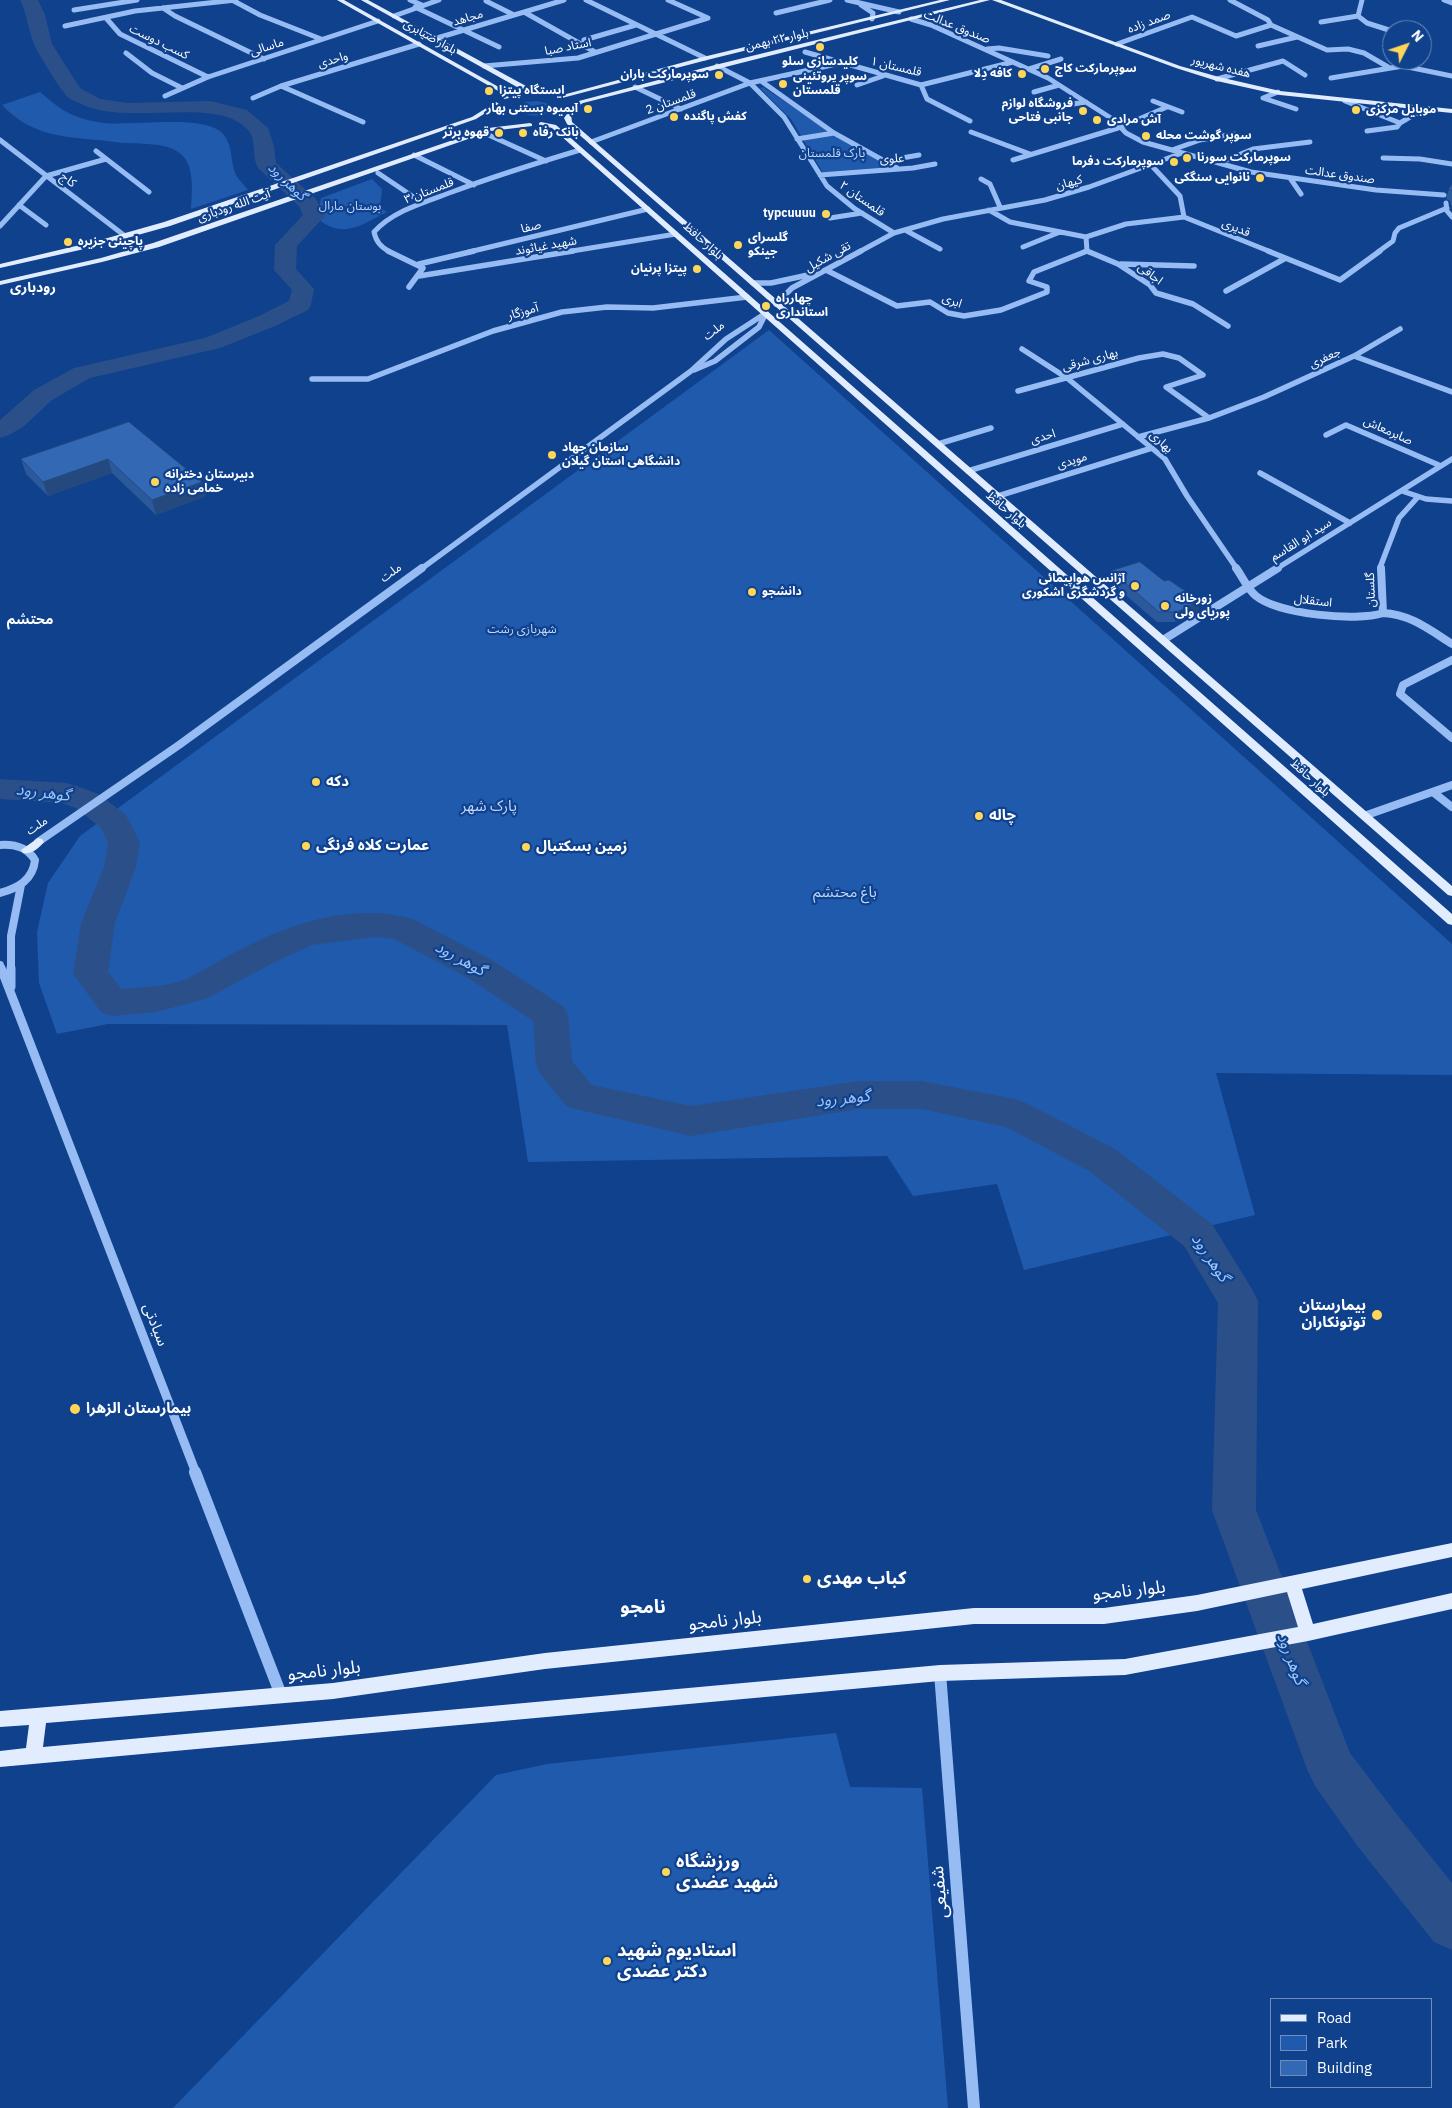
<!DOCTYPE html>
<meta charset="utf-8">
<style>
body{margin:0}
#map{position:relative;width:1452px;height:2108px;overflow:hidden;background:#0f418d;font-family:"IBM Plex Sans",sans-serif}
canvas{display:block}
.legend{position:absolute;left:1270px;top:1998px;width:162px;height:90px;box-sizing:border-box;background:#0f418d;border:1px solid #6f8dbb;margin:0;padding:6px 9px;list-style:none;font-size:15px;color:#fff}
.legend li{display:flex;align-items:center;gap:10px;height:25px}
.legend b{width:25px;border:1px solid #6f8dbb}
.north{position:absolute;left:1382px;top:20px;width:50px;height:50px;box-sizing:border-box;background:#0f418d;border:1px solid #6f8dbb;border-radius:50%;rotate:49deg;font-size:14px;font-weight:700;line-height:20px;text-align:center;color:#fff}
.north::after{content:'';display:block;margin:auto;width:18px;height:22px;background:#ffd658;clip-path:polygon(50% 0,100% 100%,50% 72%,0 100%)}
</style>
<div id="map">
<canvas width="1452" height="2108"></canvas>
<ul class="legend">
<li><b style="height:6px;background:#e2ecff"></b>Road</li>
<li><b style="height:14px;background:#205aad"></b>Park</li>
<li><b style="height:14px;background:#3368b5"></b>Building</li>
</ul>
<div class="north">N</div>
</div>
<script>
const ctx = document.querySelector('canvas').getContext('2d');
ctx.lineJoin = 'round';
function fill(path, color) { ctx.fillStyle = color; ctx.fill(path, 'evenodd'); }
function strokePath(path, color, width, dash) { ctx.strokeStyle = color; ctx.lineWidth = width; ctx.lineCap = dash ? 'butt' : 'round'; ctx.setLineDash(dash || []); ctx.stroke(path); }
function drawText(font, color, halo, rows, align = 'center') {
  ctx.font = font + ' "IBM Plex Sans","Noto Sans Arabic",sans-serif'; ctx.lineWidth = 4.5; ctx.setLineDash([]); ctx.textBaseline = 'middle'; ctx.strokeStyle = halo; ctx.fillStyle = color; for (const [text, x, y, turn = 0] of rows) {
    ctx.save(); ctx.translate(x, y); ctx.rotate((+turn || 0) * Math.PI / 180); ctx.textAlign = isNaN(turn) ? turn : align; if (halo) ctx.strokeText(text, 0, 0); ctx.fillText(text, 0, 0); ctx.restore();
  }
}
const green = new Path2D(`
 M763,87l64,43 65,38 -69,5 -32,-54 -31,-31z
 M40,92c20,17 30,25 57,30 29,6 109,-10 127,13 9,11 6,27 12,40 3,5 8,10 12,15l-57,19c1,-16 4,-43 -10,-55 -14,-12 -43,-10 -59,-11 -9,-1 -18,-3 -27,-3 -38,-4 -65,-6 -93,-35z
 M537,101l12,3 4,5c-9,8 -26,9 -35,1l1,-4 7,-4z
 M372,179l10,10c0,9 -5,18 5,23 -26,13 -45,28 -70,6l4,-20z
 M769,330l683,614v131l-236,-2 39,142 -231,55 -27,-86 -84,12 -26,-40 -359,6 -21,-137 -399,-1 -51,10 -18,-51 -2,-51 11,-49 32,-47z
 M836,1733l14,54 72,1 26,320h-775l323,-333 51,-11z`);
const river = new Path2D(`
 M20,0h18l7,15 7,29 28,44 20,11 28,4 82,-2 37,9 21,18 6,18 2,17 40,36 9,17 -28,30 -1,23 18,20 -3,16 -3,5 -33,16 -55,22 -130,30 -38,22 -29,27 -14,8 -9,3v-18l34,-30 40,-22 131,-30 54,-22 30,-15 3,-11 -18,-20 1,-25 28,-30 -4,-9 -40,-37c-8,-11 -2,-29 -11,-39 -31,-36 -123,-2 -169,-27 -4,-2 -10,-4 -13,-8 -7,-7 -28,-42 -32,-51 -6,-15 -7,-30 -14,-44z
 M0,779l66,4 11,3 21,8 27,20 5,8 10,21 -4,24 -21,56 -7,49 14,17c21,-2 44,-2 64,-10 21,-10 40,-23 61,-33 50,-25 110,-43 166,-27l79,41 71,46 5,9 4,46 20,24 99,21 168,-25h62l94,18 13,5 87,45 97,75 40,65 6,12 -2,209 94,243 45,59 57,71v67l-18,-8 -75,-94 -44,-62 -8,-17 -95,-259 6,-207 -34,-57 -95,-75 -83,-44 -85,-18h-62l-168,27 -124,-29 -26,-32 -5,-10 -3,-44 -65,-43 -74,-39 -20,-2 -62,8 -41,19 -65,35 -50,13 -43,4 -12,-4 -28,-38 8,-51 23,-56 4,-24 -7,-15 -25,-20 -14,-5 -62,-4z`);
const minorFar4 = new Path2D(`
 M232,0l28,15 61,24
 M410,0l12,5
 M586,0l119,58
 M668,0l40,18
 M847,0l52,12
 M1230,0l38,20 3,5 56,25 21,-1 16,4 24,14
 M1444,0l8,3
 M486,1l28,14
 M861,5l12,8 -1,6
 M415,7l84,40
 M163,8l12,8 89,43
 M74,10l63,-10
 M524,12l71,40
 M776,13l54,-13
 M394,16l45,-16
 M1358,16l9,7 25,8
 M106,18l14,16 88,43
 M911,19l20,6 117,53 66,42 12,13 17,9 108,30 125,18 68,5
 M1321,22l37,-6 4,-16
 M65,26l70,-15 101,-11
 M434,39l130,-39
 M584,40l52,-15
 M1117,44l75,-27 44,19 35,-11
 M1258,46l39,-9
 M987,49l12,-1 49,8
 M805,52l116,33 92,-23
 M126,53l26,20 30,15
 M484,66l94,-8 130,-40
 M717,66l33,17 34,34 43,69 28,23 39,24
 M1029,69l32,-10
 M1331,78l72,-12 49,10
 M1217,79l66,-18 22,14
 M761,81l73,52 63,35
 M857,85l26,-9
 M921,85l6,14 43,22
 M281,86l82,36
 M635,87l46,22
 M1034,92l25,-7
 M1278,92l-15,6 33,11
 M165,96l43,-19 170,-56
 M253,98l28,-12 138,-42
 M1153,101l29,11
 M1345,101l55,22 15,-9 18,-5
 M1060,106l26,-4
 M1367,131l30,-4 3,-4
 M482,132l64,29
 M971,132l59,22
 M797,139l37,-6
 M0,140l125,96
 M591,142l159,-59 91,-20
 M1172,150l28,-10 34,-6
 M96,151l53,41
 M414,155l60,30
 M1383,158l37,1 32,5
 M1013,160l105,-32 49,-21
 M885,161l34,-6
 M1219,163l34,-14 57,-7
 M1151,165l29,31 4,21
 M378,173l43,29
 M820,175l93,-7 22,-4
 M1290,178l11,16
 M981,179l9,5 10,23
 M1446,203l1,8 5,6
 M19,205l27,20
 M989,210l21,12 76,15 1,14 2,1
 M830,218l32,-5
 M0,226l46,-50 60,-17
 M905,230l35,19
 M1086,237l40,-13 58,-7 87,35
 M1023,247l37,-15
 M390,252c-9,-5 -14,-10 -16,-20 19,-21 51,-30 78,-40 42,-16 85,-29 128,-42
 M469,252l179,-43
 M566,252l110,-18
 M859,252l35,-19 49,-14 102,-19 44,-13 93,-34
 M1084,252l3,-1
 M1378,252l15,-11 2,-8 4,-5 48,-20`);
const minorFar3 = new Path2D(`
 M388,251l35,17 -14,19
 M1087,251l31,13 32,21 6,8 37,11 35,22
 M1268,251l72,29 40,-29
 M419,264l55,-13
 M1121,264l73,2
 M826,270l71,36 33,-4 18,11 16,3 37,-6 46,-18v-5l-18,-6 5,-9 53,-21
 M419,276l154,-25
 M753,283h18l37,-8
 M1226,291l58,-32
 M776,304l16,-16 69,-37
 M1022,349l45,29 98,81 22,37 50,73
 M1354,356l46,-27
 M694,370l21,-9 44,-34 7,-14
 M312,379h56l125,-48 69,-19 45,-5 46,1 94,-11
 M1018,391l121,-33 24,-4 16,4 24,17 -37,12 43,31 55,-21 90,-41 98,36
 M1326,435l20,-10 95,41
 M1138,437l71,-19
 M938,444l53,-16
 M968,471l155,-47
 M1260,473l90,50
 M1402,491l24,8 26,2
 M998,496l154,-48
 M421,569l270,-198 35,-32 40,-26
 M1276,569l176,-110
 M1381,569v-4l18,-47 18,-20`);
const minorFar2 = new Path2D(`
 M1236,568c6,8 12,22 20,28 22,18 100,26 127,17
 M1381,568l2,45c27,1 47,17 69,31
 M1163,640l115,-72
 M1452,660l-49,25 -3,9 52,44
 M1433,792l19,15
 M1364,816l88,-31
 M38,842l141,-97 243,-177
 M0,845c15,-1 27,2 35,15 -2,20 -17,28 -35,33
 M0,965l1,4
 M11,969v-33l10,-51`);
const minorFar1 = new Path2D(`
 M1,968l195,505
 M11,968v19`);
const minor = new Path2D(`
 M195,1472l86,223
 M940,1673l34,435`);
const major = new Path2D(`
 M337,0h7l160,90 5,8 -5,1 -4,-7z
 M361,0h7l169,92 -3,2 -17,-7z
 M940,0h10l-243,60 -145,38 -3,-2 144,-39z
 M980,0h10l-407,103 -7,4 -5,-1 8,-5 136,-36z
 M992,0h9l179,66 39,11 61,14 172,18v4l-172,-18 -63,-14 -41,-13z
 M496,102l3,2 -1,1 -22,14 -306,107 -68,19 -102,23v-4l97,-23 67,-19 308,-105z
 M567,114h4l1,8 880,764v10l-4,-1 -881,-771 -3,-6z
 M541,122l15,3 896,789v11l-4,-1 -896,-796 -13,-3v-2z
 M530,123l2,1v2l-41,5 -332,116 -57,15 -102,23v-4l101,-23 52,-15 335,-115z
 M38,838l4,1 2,3c-5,6 -13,13 -21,11l-2,-3z
 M1452,1543v14l-150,32 11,35 139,-31v16l-144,32 -183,34 -185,6 -940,86v-16l26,-3 3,-23 -29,2v-16l333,-28 212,-30 429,-45h130l93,-13zM1287,1592l11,35 -173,32 -185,6 -897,82 3,-24 287,-24 212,-30 429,-45h130l93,-13z`);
const wall = new Path2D(`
 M1452,184v22l-1,-1 -1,-4 -4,-2 3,-10z
 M129,422l73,60 4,14 -50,19 -44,-42 -64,23 -22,-22 -5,-15z
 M1111,571l53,10 36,20 -2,10 -23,11h-18l-48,-41z`);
const shadedWall = new Path2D(`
 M108,459l4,14 -64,23 -5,-14z
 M202,482l4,14 -50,19 -4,-15z
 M1200,601l-2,10 -23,11 2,-10z`);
const building = new Path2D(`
 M1452,184v7l-3,-2z
 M129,422l73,60 -50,18 -44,-41 -65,23 -22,-23z
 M1140,562l24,19 5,-1 31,21 -23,11h-18l-48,-41z`);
const markers = [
 [820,47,5,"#ffd658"],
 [1045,69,5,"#ffd658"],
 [1022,74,5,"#ffd658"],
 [719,75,5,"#ffd658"],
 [783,84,5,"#ffd658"],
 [489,91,5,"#ffd658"],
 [588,109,5,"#ffd658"],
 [1356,110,5,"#ffd658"],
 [1083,111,5,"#ffd658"],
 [674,117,5,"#ffd658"],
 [1097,120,5,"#ffd658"],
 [499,133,5,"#ffd658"],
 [523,133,5,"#ffd658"],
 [1146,136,5,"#ffd658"],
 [1187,158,5,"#ffd658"],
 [1174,162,5,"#ffd658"],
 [1260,178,5,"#ffd658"],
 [826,214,5,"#ffd658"],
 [68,242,5,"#ffd658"],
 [738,245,5,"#ffd658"],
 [697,269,5,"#ffd658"],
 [766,306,5,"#ffd658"],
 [552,455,5,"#ffd658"],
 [155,482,5,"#ffd658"],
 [1135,586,5,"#ffd658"],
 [752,592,5,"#ffd658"],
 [1165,606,5,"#ffd658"],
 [316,782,5,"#ffd658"],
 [979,816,5,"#ffd658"],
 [306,846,5,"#ffd658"],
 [526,847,5,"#ffd658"],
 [1377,1315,6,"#ffd658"],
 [75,1409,6,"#ffd658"],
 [807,1579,5,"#ffd658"],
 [666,1872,5,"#ffd658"],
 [607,1961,5,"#ffd658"]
];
const farStreetnames = [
 ["مجاهد",468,18,-17],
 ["صمد زاده",1149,22,-20],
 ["صندوق عدالت",957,27,22],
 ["بلوار ضیابری",430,37,29],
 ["بلوار ۲۲ بهمن",777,40,-13],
 ["کسب دوست",159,42,26],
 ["ماسالی",267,47,-18],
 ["استاد صبا",568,47,-11],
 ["واحدی",333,60,-17],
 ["قلمستان ۱",896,67,13],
 ["هفده شهریور",1221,67,14],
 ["قلمستان 2",671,102,-20],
 ["علوی",892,159,-3],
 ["صندوق عدالت",1340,175,8],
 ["کاج",68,180,36],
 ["کیهان",1069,183,-16],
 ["قلمستان ۳",429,191,-21],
 ["قلمستان ۲",862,199,35],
 ["آیت الله رودباری",234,206,-19],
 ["صفا",531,227,-14],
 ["قدیری",1236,228,22],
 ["بلوار حافظ",703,241,42],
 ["شهید غیاثوند",546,246,-10],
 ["تقی شکیل",828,257,-29],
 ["اجاقی",1150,274,37],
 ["ابری",952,301,20],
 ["آموزگار",523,312,-16],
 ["ملت",714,331,-38],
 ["جعفری",1325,358,-25],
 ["بهاری شرقی",1090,360,-15],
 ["صابرمعاش",1388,431,24],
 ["احدی",1043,437,-17],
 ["بهاری",1161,442,42],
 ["مویدی",1072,461,-17],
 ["بلوار حافظ",1006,510,41],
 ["سید ابو القاسم",1301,540,-32],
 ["ملت",391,573,-36],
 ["گلستان",1371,590,-92],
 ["استقلال",1313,601,6],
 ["بلوار حافظ",1310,778,42],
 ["ملت",37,826,-34]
];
const farPoinames = [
 ["کلیدسازی سلو",820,62,"center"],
 ["سوپرمارکت کاج",1055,69],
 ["کافه دِلا",1012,74,"right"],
 ["سوپرمارکت باران",709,75,"right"],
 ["سوپر پروتئینی",793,77],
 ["قلمستان",793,91],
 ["ایستگاه پیتزا",499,91],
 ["فروشگاه لوازم",1073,104,"right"],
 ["جانبی فتاحی",1073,118,"right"],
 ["آبمیوه بستنی بهار",578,109,"right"],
 ["موبایل مرکزی",1366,110],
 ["کفش پاگنده",684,117],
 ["آش مرادی",1107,120],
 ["قهوه برتر",489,133,"right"],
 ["بانک رفاه",533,133],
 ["سوپر گوشت محله",1156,136],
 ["سوپرمارکت سورنا",1197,158],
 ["سوپرمارکت دفرما",1164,162,"right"],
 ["نانوایی سنگکی",1250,178,"right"],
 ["typcuuuu",816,214,"right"],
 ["گلسرای",748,238],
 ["جینکو",748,252],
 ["پاچینی جزیره",78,242],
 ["پیتزا پرنیان",687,269,"right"],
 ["چهارراه",776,299],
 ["استانداری",776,313],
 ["سازمان جهاد",562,448],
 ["دانشگاهی استان گیلان",562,462],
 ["دبیرستان دخترانه",165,475],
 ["خمامی زاده",165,489],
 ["آژانس هواپیمائی",1125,579,"right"],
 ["و گردشگری اشکوری",1125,593,"right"],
 ["دانشجو",762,592],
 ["زورخانه",1175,599],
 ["پوریای ولی",1175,613]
];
const farParknames = [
 ["پارک قلمستان",832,154],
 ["بوستان مارال",350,207],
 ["شهربازی رشت",522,630]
];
const farWaternames = [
 ["گوهر رود",287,182,44]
];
const farNeighbourhoodnames = [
 ["رودباری",33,288],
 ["محتشم",30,620]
];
const poiNames = [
 ["دکه",326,782],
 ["چاله",989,816],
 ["عمارت کلاه فرنگی",316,846],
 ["زمین بسکتبال",536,847],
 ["بیمارستان",1366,1306,"right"],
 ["توتونکاران",1366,1323,"right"],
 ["بیمارستان الزهرا",86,1409]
];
const parkNames = [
 ["پارک شهر",489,807],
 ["باغ محتشم",845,893]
];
const streetNames = [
 ["سیادتی",155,1325,69]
];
const waterNames = [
 ["گوهر رود",43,793,7],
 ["گوهر رود",460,959,29],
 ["گوهر رود",843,1099,-6],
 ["گوهر رود",1210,1258,56],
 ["گوهر رود",1291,1659,69]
];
const nearPoinames = [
 ["کباب مهدی",817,1579],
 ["ورزشگاه",676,1862],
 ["شهید عضدی",676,1883],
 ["استادیوم شهید",617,1951],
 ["دکتر عضدی",617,1972]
];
const nearStreetnames = [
 ["بلوار نامجو",1129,1591,-6],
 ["بلوار نامجو",725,1621,-6],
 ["بلوار نامجو",324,1671,-6],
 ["شفیعی",940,1892,-95]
];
const nearNeighbourhoodnames = [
 ["نامجو",643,1608]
];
fill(green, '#205aad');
fill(river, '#2b5089');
strokePath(minorFar4, '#96bcf3', 5);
strokePath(minorFar3, '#96bcf3', 5.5);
strokePath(minorFar2, '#96bcf3', 8);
strokePath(minorFar1, '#96bcf3', 9);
strokePath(minor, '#96bcf3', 12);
fill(major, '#e2ecff');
fill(wall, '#2c599c');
fill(shadedWall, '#24497f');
fill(building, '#3368b5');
strokePath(building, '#24497f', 1);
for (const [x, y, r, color] of markers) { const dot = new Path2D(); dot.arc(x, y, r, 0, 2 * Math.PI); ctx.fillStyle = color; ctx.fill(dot); strokePath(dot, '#0f418d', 2); }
drawText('12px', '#fff', '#0f418d', farStreetnames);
drawText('bold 12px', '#fff', '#0f418d', farPoinames, 'left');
drawText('12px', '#bed8fe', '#0f418d', farParknames);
drawText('italic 14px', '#a2c7fa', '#0f418d', farWaternames);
drawText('bold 14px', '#fff', '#0f418d', farNeighbourhoodnames);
drawText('bold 15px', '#fff', '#0f418d', poiNames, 'left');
drawText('15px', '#bed8fe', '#0f418d', parkNames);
drawText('15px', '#fff', '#0f418d', streetNames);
drawText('italic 16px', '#a2c7fa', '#0f418d', waterNames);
drawText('bold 18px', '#fff', '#0f418d', nearPoinames, 'left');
drawText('18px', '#fff', '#0f418d', nearStreetnames);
drawText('bold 19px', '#fff', '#0f418d', nearNeighbourhoodnames);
</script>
